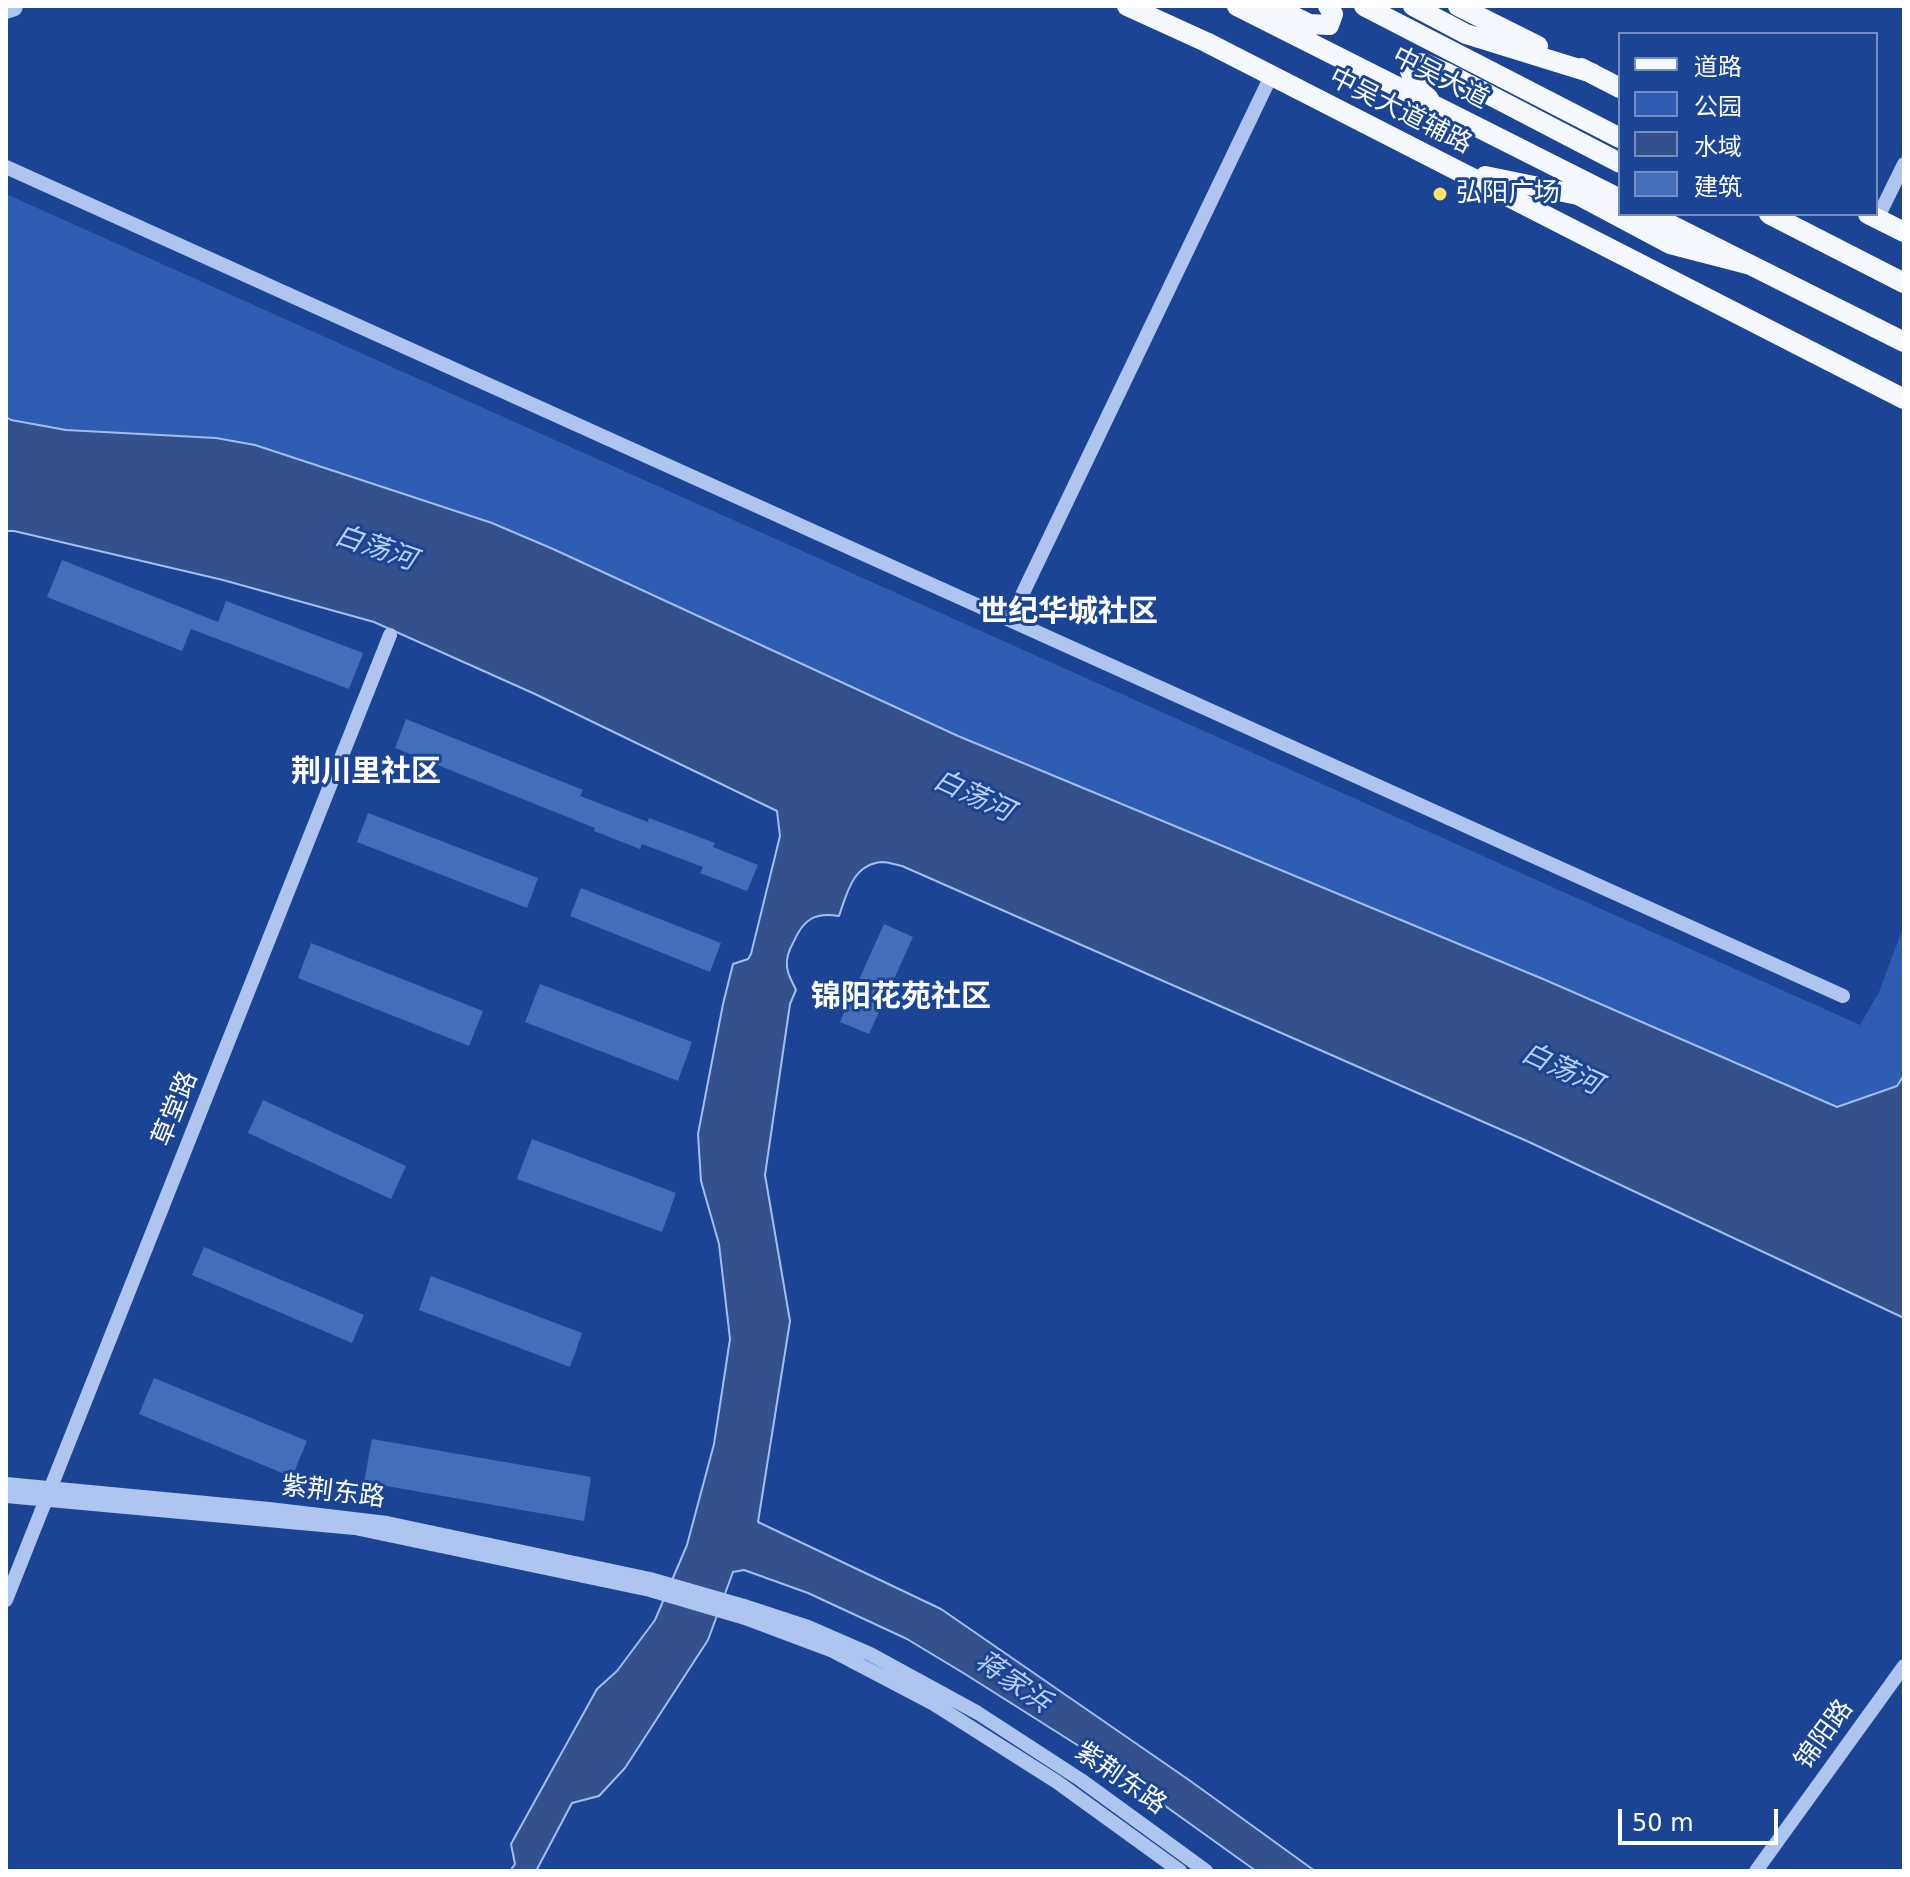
<!DOCTYPE html>
<meta charset="utf-8">
<style>
body{margin:0}
#map{position:relative;width:1910px;height:1877px;overflow:hidden;background:#1b4594;font-family:"DejaVu Sans","Noto Sans SC",sans-serif}
canvas{display:block}
.frame{position:absolute;inset:0;border:8px solid #fff;pointer-events:none}
.legend{position:absolute;left:1618px;top:32px;width:260px;height:184px;box-sizing:border-box;background:#1b4594;border:2px solid #768fbf;margin:0;padding:10px 14px;list-style:none;font-size:24px;color:#fff}
.legend li{display:flex;align-items:center;gap:16px;height:40px}
.legend b{width:40px;border:2px solid #768fbf}
.scale{position:absolute;left:1618px;top:1809px;width:160px;height:36px;box-sizing:border-box;border:4px solid #fff;border-top:0;padding-left:10px;font-size:24px;line-height:28px;white-space:nowrap;color:#fff;-webkit-text-stroke:6px #1b4594;paint-order:stroke}
</style>
<div id="map">
<canvas width="1910" height="1877"></canvas>
<div class="frame"></div>
<ul class="legend">
<li><b style="height:10px;background:#f5f8ff"></b>道路</li>
<li><b style="height:22px;background:#2f5db2"></b>公园</li>
<li><b style="height:22px;background:#33518c"></b>水域</li>
<li><b style="height:22px;background:#446eba"></b>建筑</li>
</ul>
<div class="scale">50 m</div>
</div>
<script>
const ctx = document.querySelector('canvas').getContext('2d');
ctx.lineJoin = 'round';
function fill(path, color) { ctx.fillStyle = color; ctx.fill(path, 'evenodd'); }
function strokePath(path, color, width, dash) { ctx.strokeStyle = color; ctx.lineWidth = width; ctx.lineCap = dash ? 'butt' : 'round'; ctx.setLineDash(dash || []); ctx.stroke(path); }
function drawText(font, color, halo, rows, align = 'center') {
  ctx.font = font + ' "DejaVu Sans","Noto Sans SC",sans-serif'; ctx.lineWidth = 6; ctx.setLineDash([]); ctx.textBaseline = 'middle'; ctx.strokeStyle = halo; ctx.fillStyle = color; for (const [text, x, y, turn = 0] of rows) {
    ctx.save(); ctx.translate(x, y); ctx.rotate((+turn || 0) * Math.PI / 180); ctx.textAlign = isNaN(turn) ? turn : align; if (halo) ctx.strokeText(text, 0, 0); ctx.fillText(text, 0, 0); ctx.restore();
  }
}
const green = new Path2D(`
 M6,194l1854,831 19,-33 25,-67v150l-7,11 -60,21 -294,-128 -585,-243 -405,-187 -61,-26 -237,-78 -39,-7 -150,-8 -55,-10 -5,-3z`);
const water = new Path2D(`
 M6,417l5,3 55,10 150,8 39,7 237,78 61,26 405,187 585,243 294,128 60,-21 7,-11v243l-375,-176 -627,-276c-6,-1 -14,-4 -20,-4 -29,2 -35,31 -43,54 -24,-4 -35,3 -45,25 -4,7 -8,17 -7,25 0,8 6,17 9,24l-6,14 -25,171 25,146 -32,201 183,87 248,171 126,91h-59l-155,-111 -136,-86 -58,-35 -99,-46 -64,-23 -11,2 -25,68 -83,128 -26,28 -27,7 -36,68h-26l5,-7 -4,-20 86,-155 20,-18 38,-51 32,-75 27,-101 16,-105 -11,-95 -18,-63 -3,-47 25,-130 10,-40 15,-5 3,-5 29,-118 -3,-25 -242,-117 -161,-72 -151,-42 -209,-49h-8z`);
const building = new Path2D(`
 M62,560l156,62 8,-21 137,52 -14,36 -158,-60 -9,22 -135,-54z
 M406,719l177,71 -3,6 68,26 1,-4 66,25 -2,4 45,18 -11,26 -47,-18 3,-6 -61,-23 -2,5 -46,-18 1,-3 -200,-80z
 M368,813l170,65 -11,30 -170,-66z
 M581,888l140,55 -11,29 -140,-56z
 M884,924l29,13 -44,97 -29,-12z
 M311,943l172,68 -14,35 -171,-68z
 M540,984l152,58 -14,39 -153,-59z
 M263,1100l143,66 -15,33 -143,-66z
 M532,1139l144,54 -14,39 -145,-53z
 M204,1247l160,68 -12,28 -160,-68z
 M431,1276l151,57 -12,34 -151,-57z
 M154,1378l153,63 -15,36 -153,-63z
 M372,1439l219,38 -7,44 -220,-39z`);
const minor = new Path2D(`
 M6,12l9,-3 1,-3
 M6,167l1837,829
 M1877,219l27,-55
 M1010,620l261,-544
 M6,1484l263,25 118,14 263,56 94,27 64,21 62,27 108,59 103,67 125,91
 M6,1496l349,32 295,62 95,28 88,33 101,53 123,78 123,89
 M6,1600l384,-965
 M1756,1871l148,-205`);
const major = new Path2D(`
 M1127,6l79,36 698,357
 M1237,6l383,193
 M1273,6l36,18 20,1 4,-11 -5,-8
 M1364,6l256,132
 M1413,6l53,28 126,39
 M1458,6l80,40
 M1581,68l39,20
 M1429,99l-14,-16 -5,-12 7,-8 9,1 23,10 171,89
 M1485,176l93,19 92,49 81,21
 M1649,214l255,128
 M1769,214l135,69
 M1868,214l36,18`);
const markers = [
 [1440,194,8,"#ffe26b"]
];
const streetNames = [
 ["中吴大道",1440,79,27],
 ["中吴大道辅路",1400,112,27],
 ["草堂路",176,1109,-68],
 ["紫荆东路",333,1493,7],
 ["锦阳路",1825,1735,-54],
 ["紫荆东路",1120,1779,35]
];
const poiNames = [
 ["弘阳广场",1456,194]
];
const waterNames = [
 ["白荡河",375,549,19],
 ["白荡河",973,797,25],
 ["白荡河",1561,1070,25],
 ["蒋家浜",1012,1683,35]
];
const quarterNames = [
 ["世纪华城社区",1068,613],
 ["荆川里社区",366,773],
 ["锦阳花苑社区",901,998]
];
fill(green, '#2f5db2');
fill(water, '#33518c');
strokePath(water, '#a0bef1', 2);
fill(building, '#446eba');
strokePath(minor, '#adc5ef', 14);
strokePath(major, '#f5f8ff', 20);
for (const [x, y, r, color] of markers) { const dot = new Path2D(); dot.arc(x, y, r, 0, 2 * Math.PI); ctx.fillStyle = color; ctx.fill(dot); strokePath(dot, '#1b4594', 3); }
drawText('26px', '#fff', '#1b4594', streetNames);
drawText('26px', '#fff', '#1b4594', poiNames, 'left');
drawText('italic 28px', '#b9cff6', '#1b4594', waterNames);
drawText('bold 30px', '#fff', '#1b4594', quarterNames);
</script>
